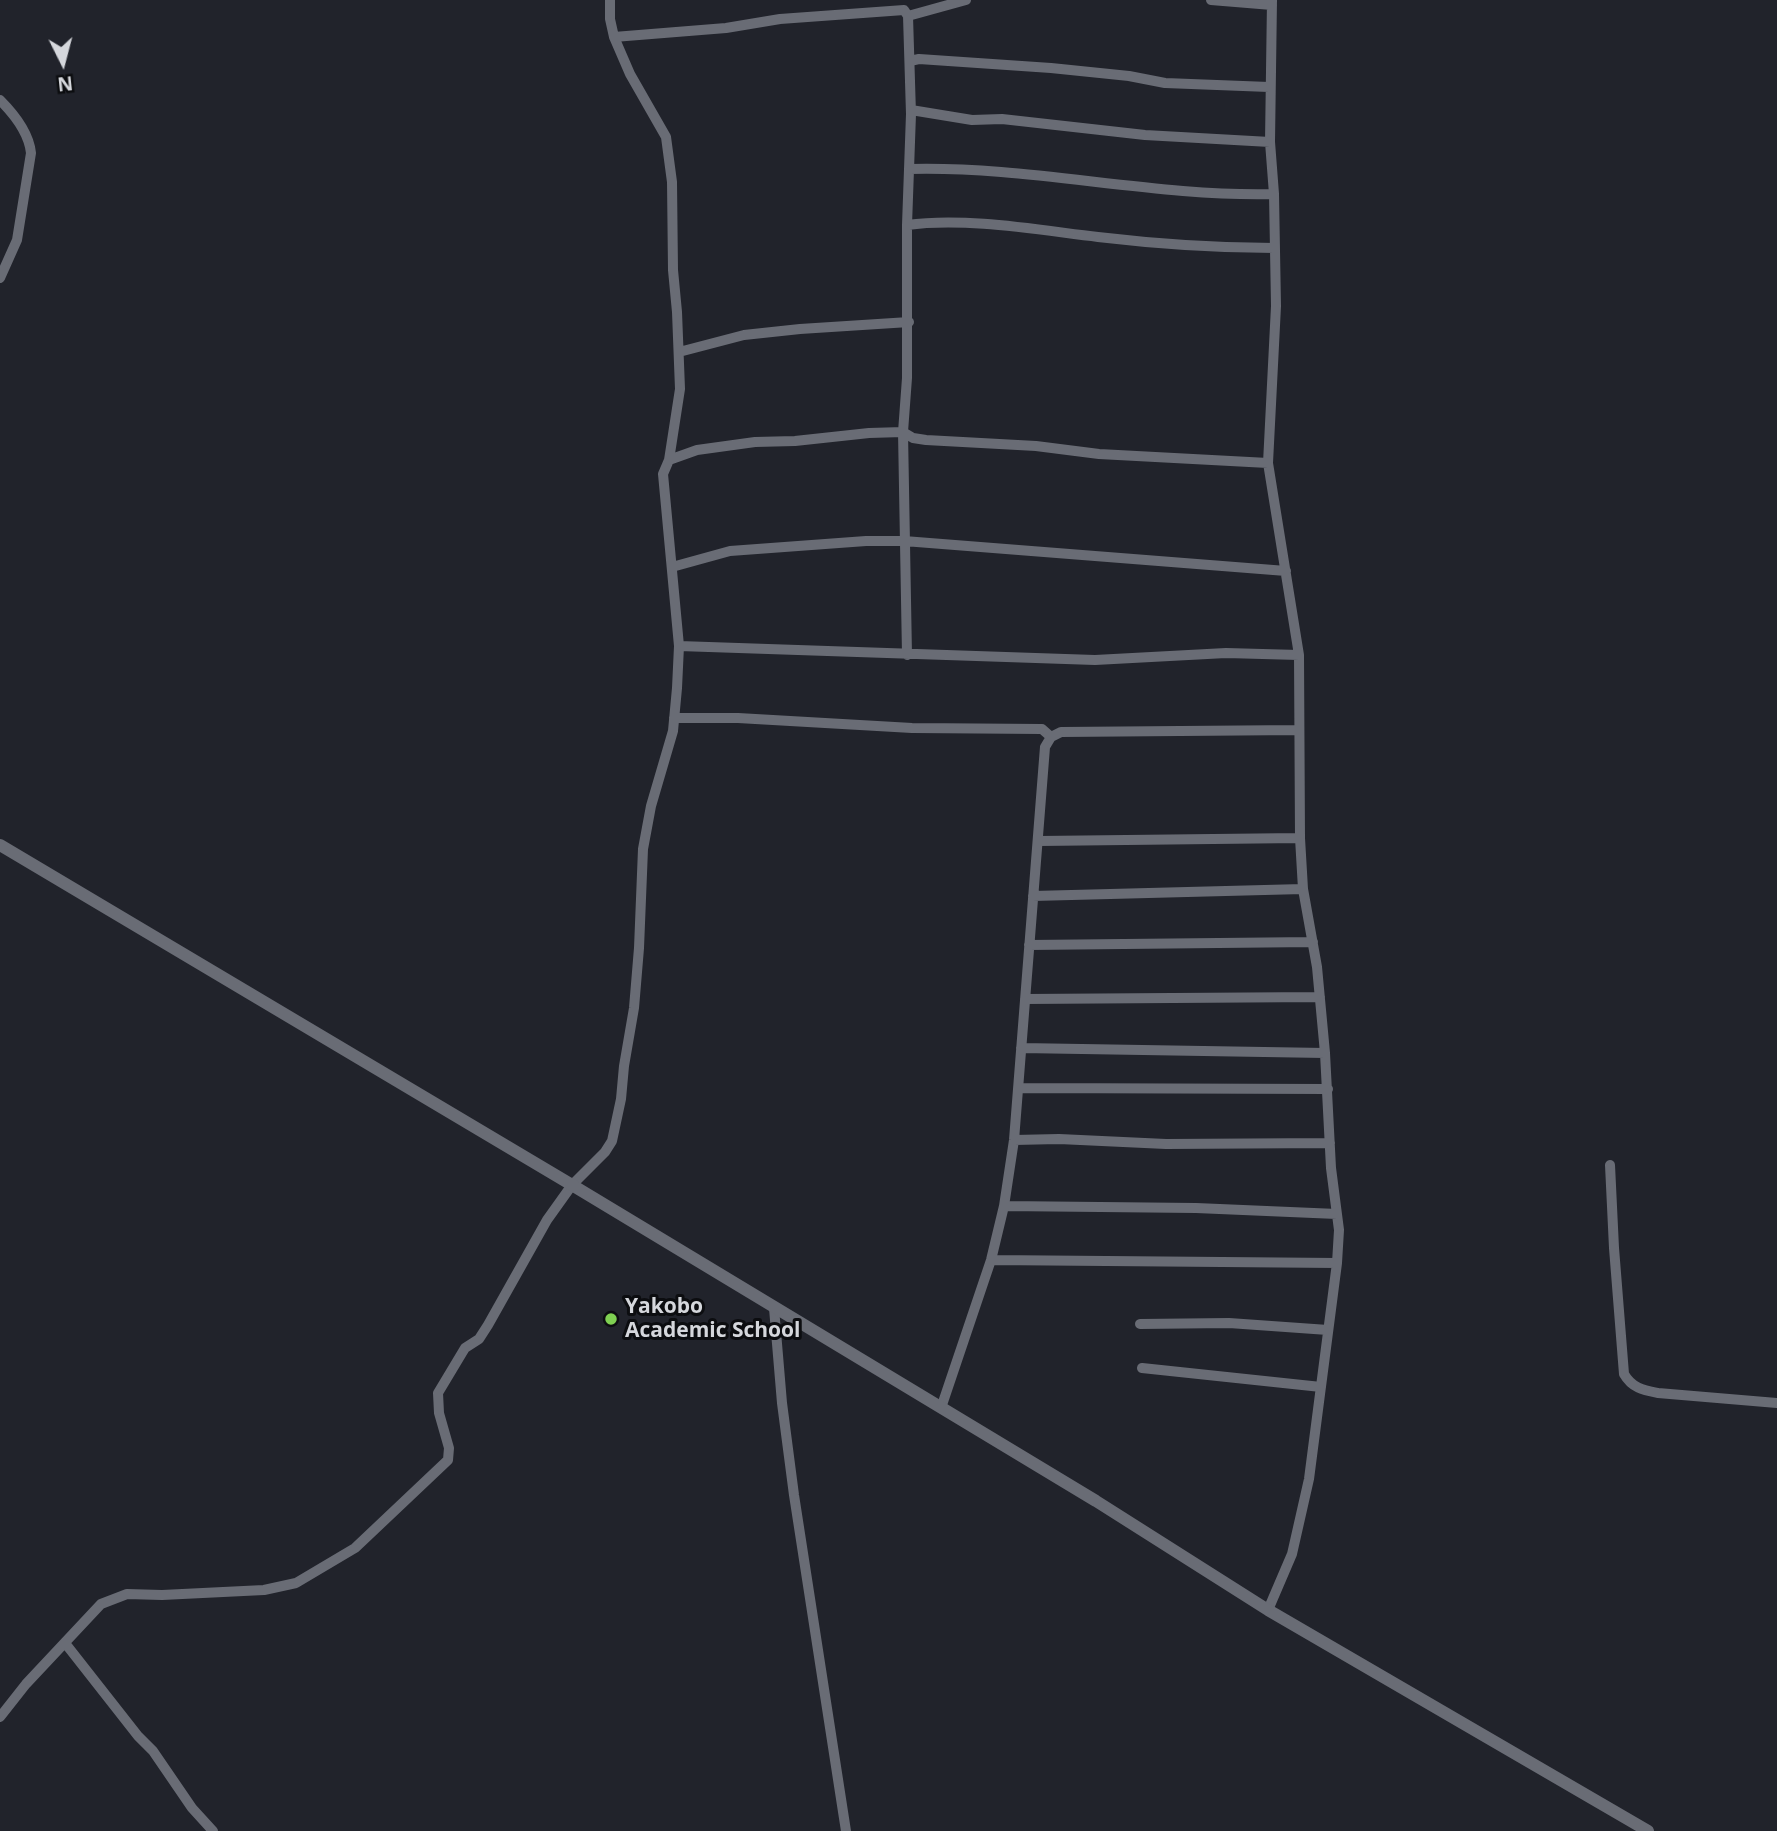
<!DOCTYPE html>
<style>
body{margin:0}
#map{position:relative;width:1777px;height:1831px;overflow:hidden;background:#21232b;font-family:"Open Sans",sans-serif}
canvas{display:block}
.north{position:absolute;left:28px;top:28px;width:70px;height:70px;-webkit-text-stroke:5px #0c0d10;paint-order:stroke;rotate:174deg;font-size:19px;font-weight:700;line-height:28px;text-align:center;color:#d5d7dc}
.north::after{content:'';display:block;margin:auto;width:24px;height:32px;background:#d5d7dc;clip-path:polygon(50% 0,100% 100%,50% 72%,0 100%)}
</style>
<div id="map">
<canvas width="1777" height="1831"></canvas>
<div class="north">N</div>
</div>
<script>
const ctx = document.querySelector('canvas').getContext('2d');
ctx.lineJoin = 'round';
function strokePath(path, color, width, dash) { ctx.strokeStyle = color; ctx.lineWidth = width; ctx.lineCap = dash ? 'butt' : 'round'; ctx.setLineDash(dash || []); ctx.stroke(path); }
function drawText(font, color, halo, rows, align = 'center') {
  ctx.font = font + ' "Open Sans",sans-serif'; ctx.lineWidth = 6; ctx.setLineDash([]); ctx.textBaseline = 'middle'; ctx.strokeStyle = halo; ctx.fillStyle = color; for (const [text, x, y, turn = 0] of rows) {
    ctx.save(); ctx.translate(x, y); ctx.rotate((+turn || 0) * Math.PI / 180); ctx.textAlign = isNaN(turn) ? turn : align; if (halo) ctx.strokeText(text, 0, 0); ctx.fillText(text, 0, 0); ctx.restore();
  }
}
const minor = new Path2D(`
 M1211,0l61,5
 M614,37l112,-9 54,-9 124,-9 4,6 58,-16
 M910,61l9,-2 132,9 78,8 36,7 104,4
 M0,100c14,14 29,33 31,53l-14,87 -17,38
 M911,110l61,10 30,-1 143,16 125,7
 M910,169c122,-3 242,28 364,25
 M907,225c59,-8 131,5 191,12 59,7 117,11 176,11
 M679,352l65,-17 56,-6 109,-7
 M669,460l28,-10 58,-8 40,-1 74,-8 34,-1 10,6 13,2 110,6 63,8 169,9
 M672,567l58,-16 136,-10h38l382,30
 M679,646l416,14 131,-7 73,2
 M907,655l-4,-223 4,-54v-153l4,-111 -3,-98
 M674,718h64l174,10 130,1 9,8
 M1039,841l261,-3
 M1033,896l270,-7
 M1029,945l284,-3
 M1025,999l295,-2
 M1021,1048l304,5
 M1019,1088l309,1
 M1014,1140l45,-1 107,5 164,-1
 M1610,1165l4,83 10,126c8,14 19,16 34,19l119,10
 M1004,1206l192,2 141,6
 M991,1260l346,3
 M774,1308l8,95 12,92 52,336
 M1140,1324l89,-1 99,7
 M1142,1368l179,19
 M941,1408l50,-148 13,-54 10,-66 31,-393 6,-10 10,-5 238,-2
 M1268,1610l24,-56 17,-75 28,-216 2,-33 -8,-62 -6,-115 -8,-86 -14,-78 -3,-51 -1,-183 -31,-192 8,-157 -2,-112 -4,-52 2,-142
 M65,1643l73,93 15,15 39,57 21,23
 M0,1717l26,-33 75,-80 26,-10 35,1 102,-5 32,-7 59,-35 93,-88 1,-12 -10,-35 -1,-20 27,-45 14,-9 9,-14 59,-105 25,-35 33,-33 7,-11 9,-42 3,-33 10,-58 5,-60 4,-99 8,-43 22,-75 4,-43 2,-42 -16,-172 6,-14 11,-71 -3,-77 -4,-42 -1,-88 -6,-45 -36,-63 -16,-37 -4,-18v-19`);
const tertiary = new Path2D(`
 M0,845l572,340 524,316 172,109 380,221`);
const markers = [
 [611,1319,7,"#7fd052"]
];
const poiNames = [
 ["Yakobo",625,1307],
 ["Academic School",625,1331]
];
strokePath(minor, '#696c75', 10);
strokePath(tertiary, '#696c75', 12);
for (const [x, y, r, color] of markers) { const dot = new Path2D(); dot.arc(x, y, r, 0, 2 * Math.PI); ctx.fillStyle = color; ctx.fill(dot); strokePath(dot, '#0c0d10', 2.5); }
drawText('bold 21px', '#d5d7dc', '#0c0d10', poiNames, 'left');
</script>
